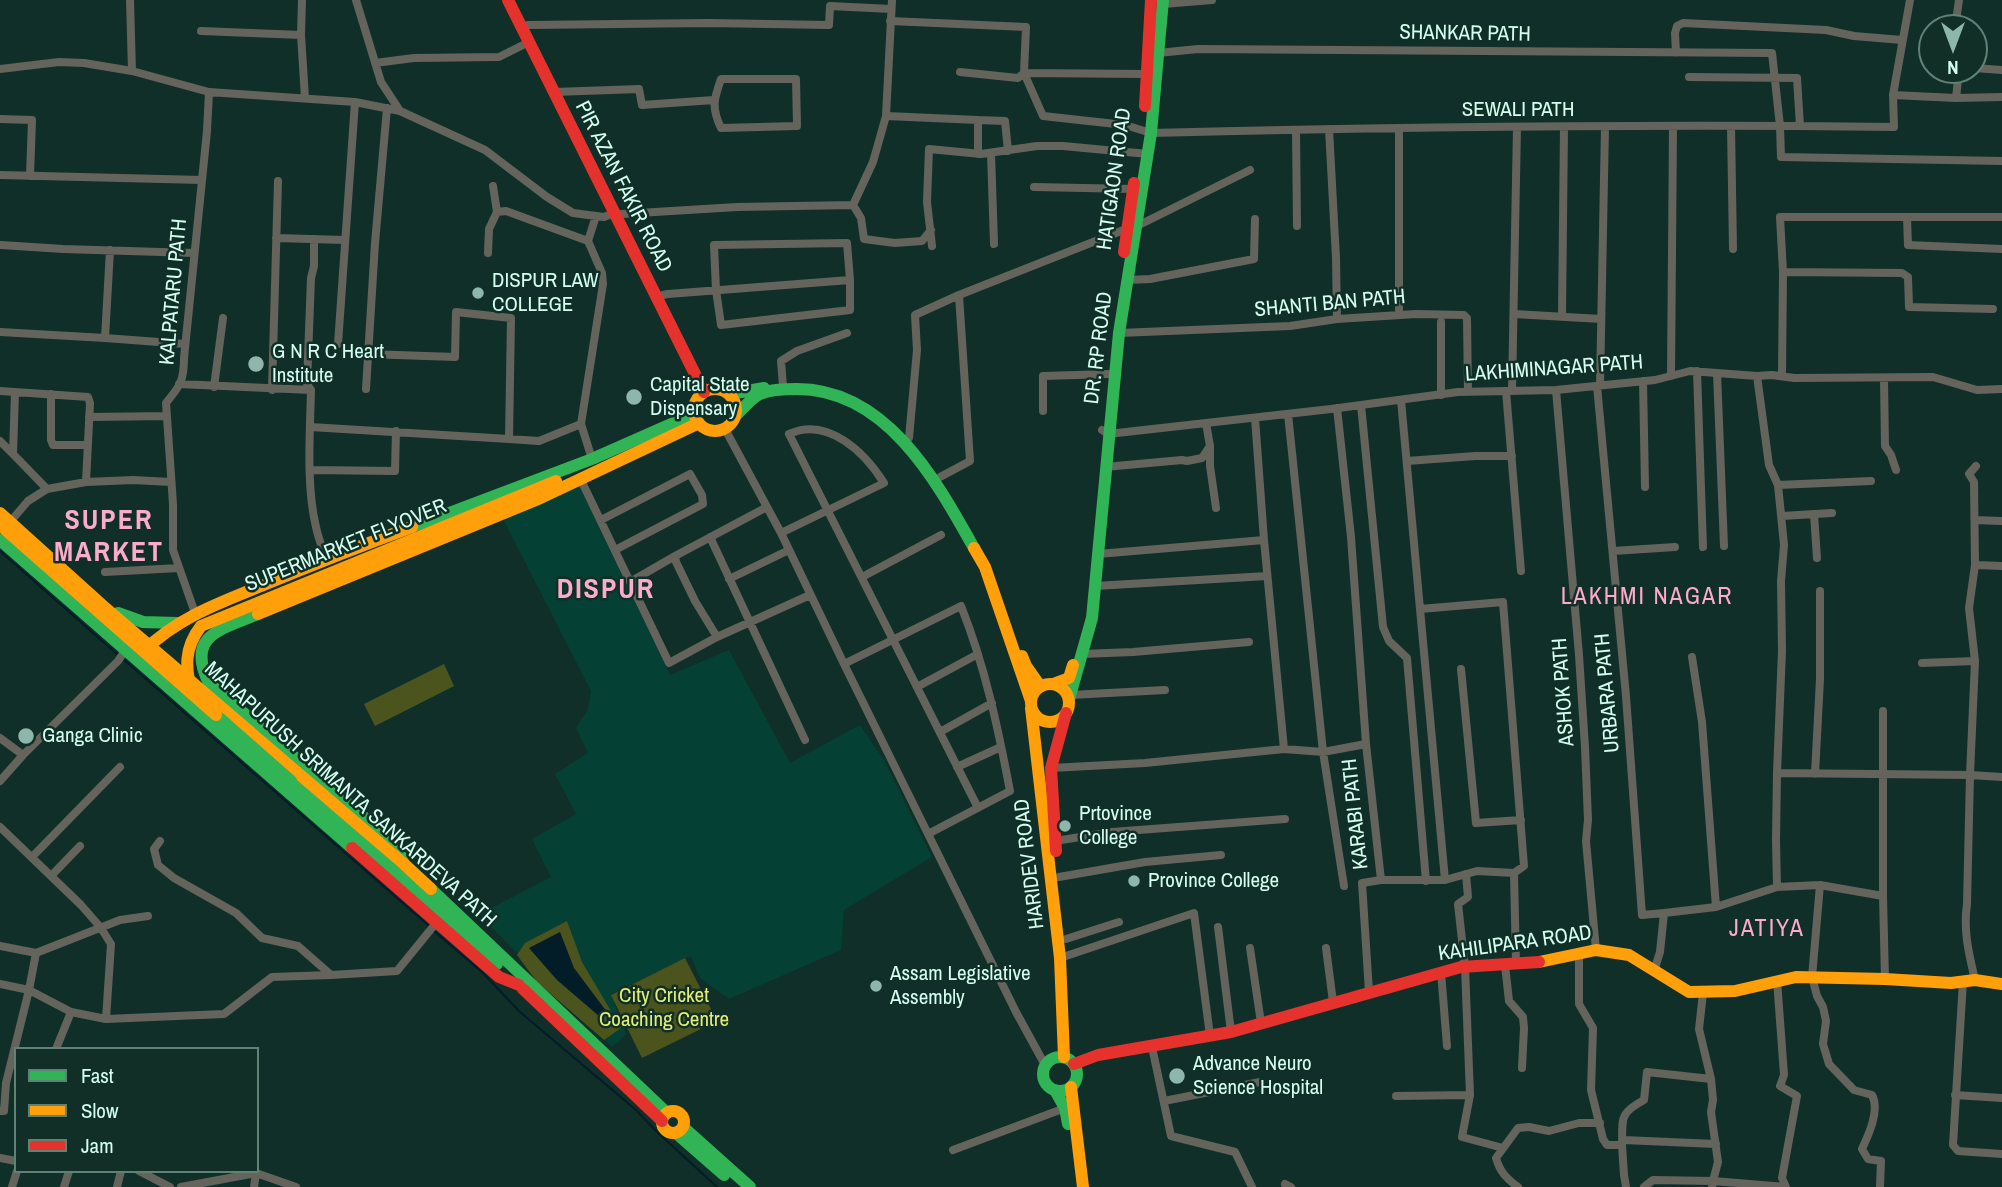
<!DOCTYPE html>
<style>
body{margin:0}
#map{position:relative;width:2002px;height:1187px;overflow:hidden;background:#112f29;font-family:"Archivo Narrow",sans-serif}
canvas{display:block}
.legend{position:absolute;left:14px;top:1047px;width:245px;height:126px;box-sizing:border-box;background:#112f27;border:2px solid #5f8277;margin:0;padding:9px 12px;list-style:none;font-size:21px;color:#d3fef0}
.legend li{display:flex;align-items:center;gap:14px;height:35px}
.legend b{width:35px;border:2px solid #5f8277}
.north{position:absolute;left:1918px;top:14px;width:70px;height:70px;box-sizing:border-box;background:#112f27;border:2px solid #5f8277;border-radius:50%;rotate:180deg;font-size:19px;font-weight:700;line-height:28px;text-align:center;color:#d3fef0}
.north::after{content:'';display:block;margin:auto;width:24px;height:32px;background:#8fb6aa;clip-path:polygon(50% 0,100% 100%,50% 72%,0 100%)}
</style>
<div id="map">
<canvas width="2002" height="1187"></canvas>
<ul class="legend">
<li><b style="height:9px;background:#30b455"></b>Fast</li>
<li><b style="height:9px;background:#ff9f0a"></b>Slow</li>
<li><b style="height:9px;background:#e5322d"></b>Jam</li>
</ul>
<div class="north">N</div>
</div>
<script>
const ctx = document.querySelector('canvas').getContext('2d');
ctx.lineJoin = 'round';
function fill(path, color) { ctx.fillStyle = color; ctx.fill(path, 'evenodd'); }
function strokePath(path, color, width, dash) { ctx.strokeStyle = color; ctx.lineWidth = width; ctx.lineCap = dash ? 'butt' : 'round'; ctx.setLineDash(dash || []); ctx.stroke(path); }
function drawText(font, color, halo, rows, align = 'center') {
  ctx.font = font + ' "Archivo Narrow",sans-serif'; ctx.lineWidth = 5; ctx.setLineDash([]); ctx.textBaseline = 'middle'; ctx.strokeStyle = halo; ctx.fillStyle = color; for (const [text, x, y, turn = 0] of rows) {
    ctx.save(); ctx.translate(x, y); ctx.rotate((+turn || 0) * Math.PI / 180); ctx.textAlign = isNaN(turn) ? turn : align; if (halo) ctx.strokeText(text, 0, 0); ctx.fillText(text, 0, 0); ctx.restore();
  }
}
const built = new Path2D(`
 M577,480l93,195 59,-25 61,113 70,-38 25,37 47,95 -88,53 -3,40 -112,49 -29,-21 -9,-22 -80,38 15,40 -14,13 -127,-126 -5,-7 71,-37 -19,-38 44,-25 -21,-40 33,-21 -12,-25 12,-19 3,-18 -89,-174z`);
const green = new Path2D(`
 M444,664l10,22 -79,40 -11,-22z
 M567,921l15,41 39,66 -17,12 -67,-58 -20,-27 8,-12z
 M685,958l32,63 -75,37 -31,-63z`);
const water = new Path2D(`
 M560,932l14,36 33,44 -8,4 -42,-36 -28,-32z`);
const stream = new Path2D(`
 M0,551l118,104
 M122,658l307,268
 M433,930l50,43 37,39 116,98 19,20 62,57`);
const street = new Path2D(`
 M130,0l2,71
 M302,0l-1,35 4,63
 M356,0l25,82 19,29
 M1163,4l49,-4
 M890,21l136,6 -2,46 123,1
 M528,25l181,-2 120,2 1,-19 61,3
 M1955,28l4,-28
 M201,31l100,4
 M1158,53l40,-4 574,4 8,73 1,31 221,4
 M1676,53l-1,-20 2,-7 6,-3 143,7 28,6 48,4
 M375,63l39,-5 85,-1 24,-12
 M1974,68l28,2
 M0,69l59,-7 25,1 48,8 77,21 146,10 45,9 85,39 62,47 26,16 31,4 10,-4
 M960,72l58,6 6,-5 19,43 82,9 26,8c248,-6 495,-9 743,-6l-1,-32 63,3 46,-1
 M1689,77l108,1 3,48
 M721,79h75l1,47 -76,2c-10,-21 -7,-29 0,-49z
 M554,92l85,-3 3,16 72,-5
 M1893,95l17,-95
 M1956,98l3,-28
 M886,116l92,4v34
 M0,119l32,1 -2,56
 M978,120l27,1 3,30
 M1731,126l2,123
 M1329,129l7,129 1,61
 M1296,130l1,96
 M991,153l3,91
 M0,175l202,5
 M493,186l4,26
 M1034,187l99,2
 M853,205l20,-43 13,-46 6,-116
 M853,205l8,13 3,21 31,4 27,-2 9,-11
 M622,214l115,-7 116,-2
 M1907,217h95
 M1135,227l115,-57
 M276,238l68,2
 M314,239v27l-3,12 -4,106 4,6c-1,43 -5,96 5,137 2,11 7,22 10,32
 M1,245l62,4 131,4
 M932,246l-5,-44 2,-53 52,5 56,-8h26l85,8
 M488,253l1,-24 8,-17 9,-1 82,30
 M1127,280l23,-1 104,-20 1,-40
 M663,295l5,-1 182,-14 -3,-37 -133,2 2,45 5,35 129,-15v-30
 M1993,309l-84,-2 -1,-30 -6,-4 -119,-1 -3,-55h127l1,28 94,4
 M1514,314l87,5
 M1399,315v-187
 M1562,316l2,-189
 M0,332l105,6 5,-88
 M1119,333l171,-7 47,-7 79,-5 48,1 3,3 1,74
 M105,338l80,6
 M338,344l17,-242
 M368,354l87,3 1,-45 55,6 -2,121 30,2 42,-17 11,35
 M1697,371l6,176
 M1717,373l7,173
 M1671,376l2,-249
 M1757,376l12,89 9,20 6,60 -3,36 1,70 -5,122 -1,67 1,47
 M1782,376l1,-104
 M1884,378l1,68 6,9 5,15
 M1643,381l2,106
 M179,384l132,6
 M783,386l-2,-25 16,-10 50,-18
 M1597,386l29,310 16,219 22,-2 -4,39 -6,19
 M1600,386l5,-259
 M214,387l9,-69
 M366,389l9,-146 12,-135
 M272,390l6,-209
 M1556,390l23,265 6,92 3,73 -2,21 10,109
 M0,391l88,6 2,6 -4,79
 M1506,391l15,180
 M1512,391l5,-264
 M15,392l-2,62 34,35
 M51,394v46l2,5h35
 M1441,395v-73
 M1401,400l19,209 83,-7 21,264 -10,7 2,91
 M1361,405l22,222 6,14 18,17 19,223
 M1337,408l14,129 15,207 15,136h64l-25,-271
 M1043,411v-35l66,-2
 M1288,414l35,338 21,134
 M89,417l78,-1
 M1255,418l9,122 20,209
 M1206,423l4,23v20l6,42
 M581,424l22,-140 -1,-11 -14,-32 8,-25
 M310,427l199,12
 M725,429l56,104 63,131 117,-58c24,60 37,122 49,185l-82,43
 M1102,430l6,4 223,-25 127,-17 98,-2 99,-10 35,-9 67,5 15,-1 22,3 139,-1 44,13 25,-1
 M0,441l13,13
 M904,443l5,-5 8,-88 -2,-35 44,-20 167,-66
 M1407,461l68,-5h37
 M1105,467l77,-7 5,1 15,-3 8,-12
 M311,470l84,1 1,-40
 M940,477l30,-16 -11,-166
 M580,478l89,185 48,-26 93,-42
 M1778,485l93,-4
 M1814,514l3,44
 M1782,516l50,-3
 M601,520l89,-46 12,21 1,9 -88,46
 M1975,520l27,1
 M10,522l18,-21 19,-12 39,-7 47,-2 38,2
 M781,533l103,-50c-19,-30 -56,-67 -95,-49 63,125 127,249 189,374
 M710,537l95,203
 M1613,551l62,-4
 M1098,554l166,-14
 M675,556l1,6 19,39 22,36
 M1975,565l27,1
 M105,572l74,-4
 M862,577l79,-42
 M729,579l60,-29
 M630,582l45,-26 92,-49
 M1095,586l172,-10
 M195,613l-22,-63v-46l-7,-101c14,-17 18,-22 18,-45l23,-227 2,-39
 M1082,654l51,-2 116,-10
 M1922,663l53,-2
 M844,664l172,348 29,53
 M1461,669l15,154 45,-3
 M917,687l61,-33
 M1071,695l94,-5
 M1883,711v185l2,83
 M940,732l52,-29
 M0,738l23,17
 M957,767l44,-20
 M1051,768l94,-5 139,-14 39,3 43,-8
 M1777,773l193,2 32,2
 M1815,774l5,-95v-88
 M0,781l23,-26 95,-94 8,-12
 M0,827l81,78 20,23 10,16 -5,75 -35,-7 -15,37
 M160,841l-6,8 4,16 16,13 62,35 26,25 36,8 33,29 66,-4 39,-48
 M1055,841l57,-9 173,-13
 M32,857l88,-90
 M1466,874l2,23 -10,7 7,63 5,128
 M52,875l28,-29
 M1059,877l86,-15 76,-7
 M1445,880l32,-9 37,2
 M1820,885l-8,92 5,19 6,11 3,14 -3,23 6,20 25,26 18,5c8,15 -3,39 -10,54l6,10 13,2 -1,26
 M1716,907l61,-20 43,-2 63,11
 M1664,913l52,-6 -14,-185 -10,-65
 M1218,927l13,105
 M1066,939l53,-17
 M0,946l36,7 -7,37 -29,-6
 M1250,948l11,75
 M1326,948l7,54
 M36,953l84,-33 28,-4
 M1579,953v51l14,24 -2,62 12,49 4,6h15l2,30 2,12
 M1060,958l134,-45 16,123
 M1505,965l4,36 14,16 1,11 -2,40
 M1441,972l6,74
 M1975,980c-6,-26 -12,-49 -8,-76l3,-129 5,-114 -6,-53 6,-43 -1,-83 -5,-8 7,-8
 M1963,981l-10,164 5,6 44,3
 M1369,992l-7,-109 19,-3
 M106,1019l118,-5 48,-37 59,-2
 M1152,1047l19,89 64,16 17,35
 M1955,1095l47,3
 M1396,1096l74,-1 -8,42 41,11
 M1164,1101l96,-19
 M0,1111h4l2,-28 23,-93 42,22
 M1623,1140l93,4
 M1622,1145c1,-26 -4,-31 22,-45l3,-28 64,7
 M953,1150l112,-42
 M0,1158l16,3
 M139,1171l31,16
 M1285,1184l6,3
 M12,1187l5,-16
 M64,1187l5,-16
 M117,1187l4,-16
 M181,1187l75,-14 40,14
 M254,1187l2,-14
 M1518,1187c-12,-9 -18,-15 -22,-29l22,-30 11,-1 20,4 30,-8h21
 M1644,1187l9,-7 60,1 5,-19 -7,-50 2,-12 -2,-21 -12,-50 4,-36
 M1712,1187l1,-6 73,6 -4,-9 15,-82 -17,-10 4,-11 -7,-95`);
const fast = new Path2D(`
 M730,394l34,-6
 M736,415c7,-6 15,-17 24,-21 11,-5 25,-5 37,-5 89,0 139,91 177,159
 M412,527l180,-68 102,-45
 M0,540l352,308
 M118,613l25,9 34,1
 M258,614c-36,15 -73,21 -49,69l187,162 8,19
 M1069,699l23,-81 27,-285 32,-200 12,-133
 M291,781l131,114 75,69
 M431,889l236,224
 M1043 1074a17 17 0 1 1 34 0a17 17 0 1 1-34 0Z
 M1055,1090l10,18 3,16
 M683,1127l67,60
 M676,1133l48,42`);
const slow = new Path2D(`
 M694 410a21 21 0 1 1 42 0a21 21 0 1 1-42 0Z
 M0,513l102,92 302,259 27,25
 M974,548l11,19 46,134
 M258,614l278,-114 163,-77
 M144,651c34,-34 78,-49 122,-67 48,-20 97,-39 146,-57
 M1022,656l4,10 14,20
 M1053,684l16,-6 4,-13
 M1031 703a19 19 0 1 1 38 0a19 19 0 1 1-38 0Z
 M1031,708l29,250 4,99
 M1539,962l57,-12 33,5 60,37 46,-1 61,-14 89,2 66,4 24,-3 27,4
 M1071,1087l12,100
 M662 1122a11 11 0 1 1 22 0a11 11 0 1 1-22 0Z`);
const jam = new Path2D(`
 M508,0l196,392
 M1145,106l6,-106
 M1124,252l10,-69
 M352,848l147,129 20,8
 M1056,851l-5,-83 15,-55
 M523,989l139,132
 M1074,1064l24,-9 133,-23 230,-65 78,-5`);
const fastBridge = new Path2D(`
 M216,715l75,66`);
const slowBridge = new Path2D(`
 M0,525l216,190
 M192,694c-7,-26 -8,-46 9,-68l355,-145`);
const markers = [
 [478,293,7,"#8fb6aa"],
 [256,364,9,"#8fb6aa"],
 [634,397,9,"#8fb6aa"],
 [26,736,9,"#8fb6aa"],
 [1065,826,7,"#8fb6aa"],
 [1134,881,7,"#8fb6aa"],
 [876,986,7,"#8fb6aa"],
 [1177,1076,9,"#8fb6aa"]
];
const streetNames = [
 ["SHANKAR PATH",1465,34,1],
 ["SEWALI PATH",1518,110],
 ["HATIGAON ROAD",1115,179,-82],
 ["PIR AZAN FAKIR ROAD",623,187,63],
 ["KALPATARU PATH",174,292,-85],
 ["SHANTI BAN PATH",1330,304,-5],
 ["DR. RP ROAD",1099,348,-83],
 ["LAKHIMINAGAR PATH",1554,369,-4],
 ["SUPERMARKET FLYOVER",346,546,-22],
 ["ASHOK PATH",1564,692,-94],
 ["URBARA PATH",1608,693,-95],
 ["MAHAPURUSH SRIMANTA SANKARDEVA PATH",350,795,42],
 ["KARABI PATH",1356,814,-96],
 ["HARIDEV ROAD",1030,864,-97],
 ["KAHILIPARA ROAD",1515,944,-8]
];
const poiNames = [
 ["DISPUR LAW",492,281],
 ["COLLEGE",492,305],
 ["G N R C Heart",272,352],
 ["Institute",272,376],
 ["Capital State",650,385],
 ["Dispensary",650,409],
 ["Ganga Clinic",42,736],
 ["Prtovince",1079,814],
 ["College",1079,838],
 ["Province College",1148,881],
 ["Assam Legislative",890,974],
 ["Assembly",890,998],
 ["Advance Neuro",1193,1064],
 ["Science Hospital",1193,1088]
];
const parkNames = [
 ["City Cricket",664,996],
 ["Coaching Centre",664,1020]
];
const quarterNames = [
 ["LAKHMI NAGAR",1647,598],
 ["JATIYA",1767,930]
];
const districtNames = [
 ["SUPER",109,521],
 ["MARKET",109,553],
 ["DISPUR",606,590]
];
fill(built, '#044034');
fill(green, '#4c541e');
fill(water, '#021c28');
strokePath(stream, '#021c28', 2);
strokePath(street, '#64645d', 8);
strokePath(fast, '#30b455', 12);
strokePath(slow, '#ff9f0a', 12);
strokePath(jam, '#e5322d', 12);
strokePath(fastBridge, '#30b455', 12);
strokePath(slowBridge, '#ff9f0a', 12);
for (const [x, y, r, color] of markers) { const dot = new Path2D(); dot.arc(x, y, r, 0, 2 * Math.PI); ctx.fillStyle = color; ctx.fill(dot); strokePath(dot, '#112f27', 2.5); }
drawText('21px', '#d3fef0', '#112f27', streetNames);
drawText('21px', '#d3fef0', '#112f27', poiNames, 'left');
drawText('21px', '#e3ee78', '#112f27', parkNames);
ctx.letterSpacing = '2px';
drawText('24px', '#fbaccb', '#112f27', quarterNames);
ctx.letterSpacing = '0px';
ctx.letterSpacing = '2px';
drawText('bold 28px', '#fbaccb', '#112f27', districtNames);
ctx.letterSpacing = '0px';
</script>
